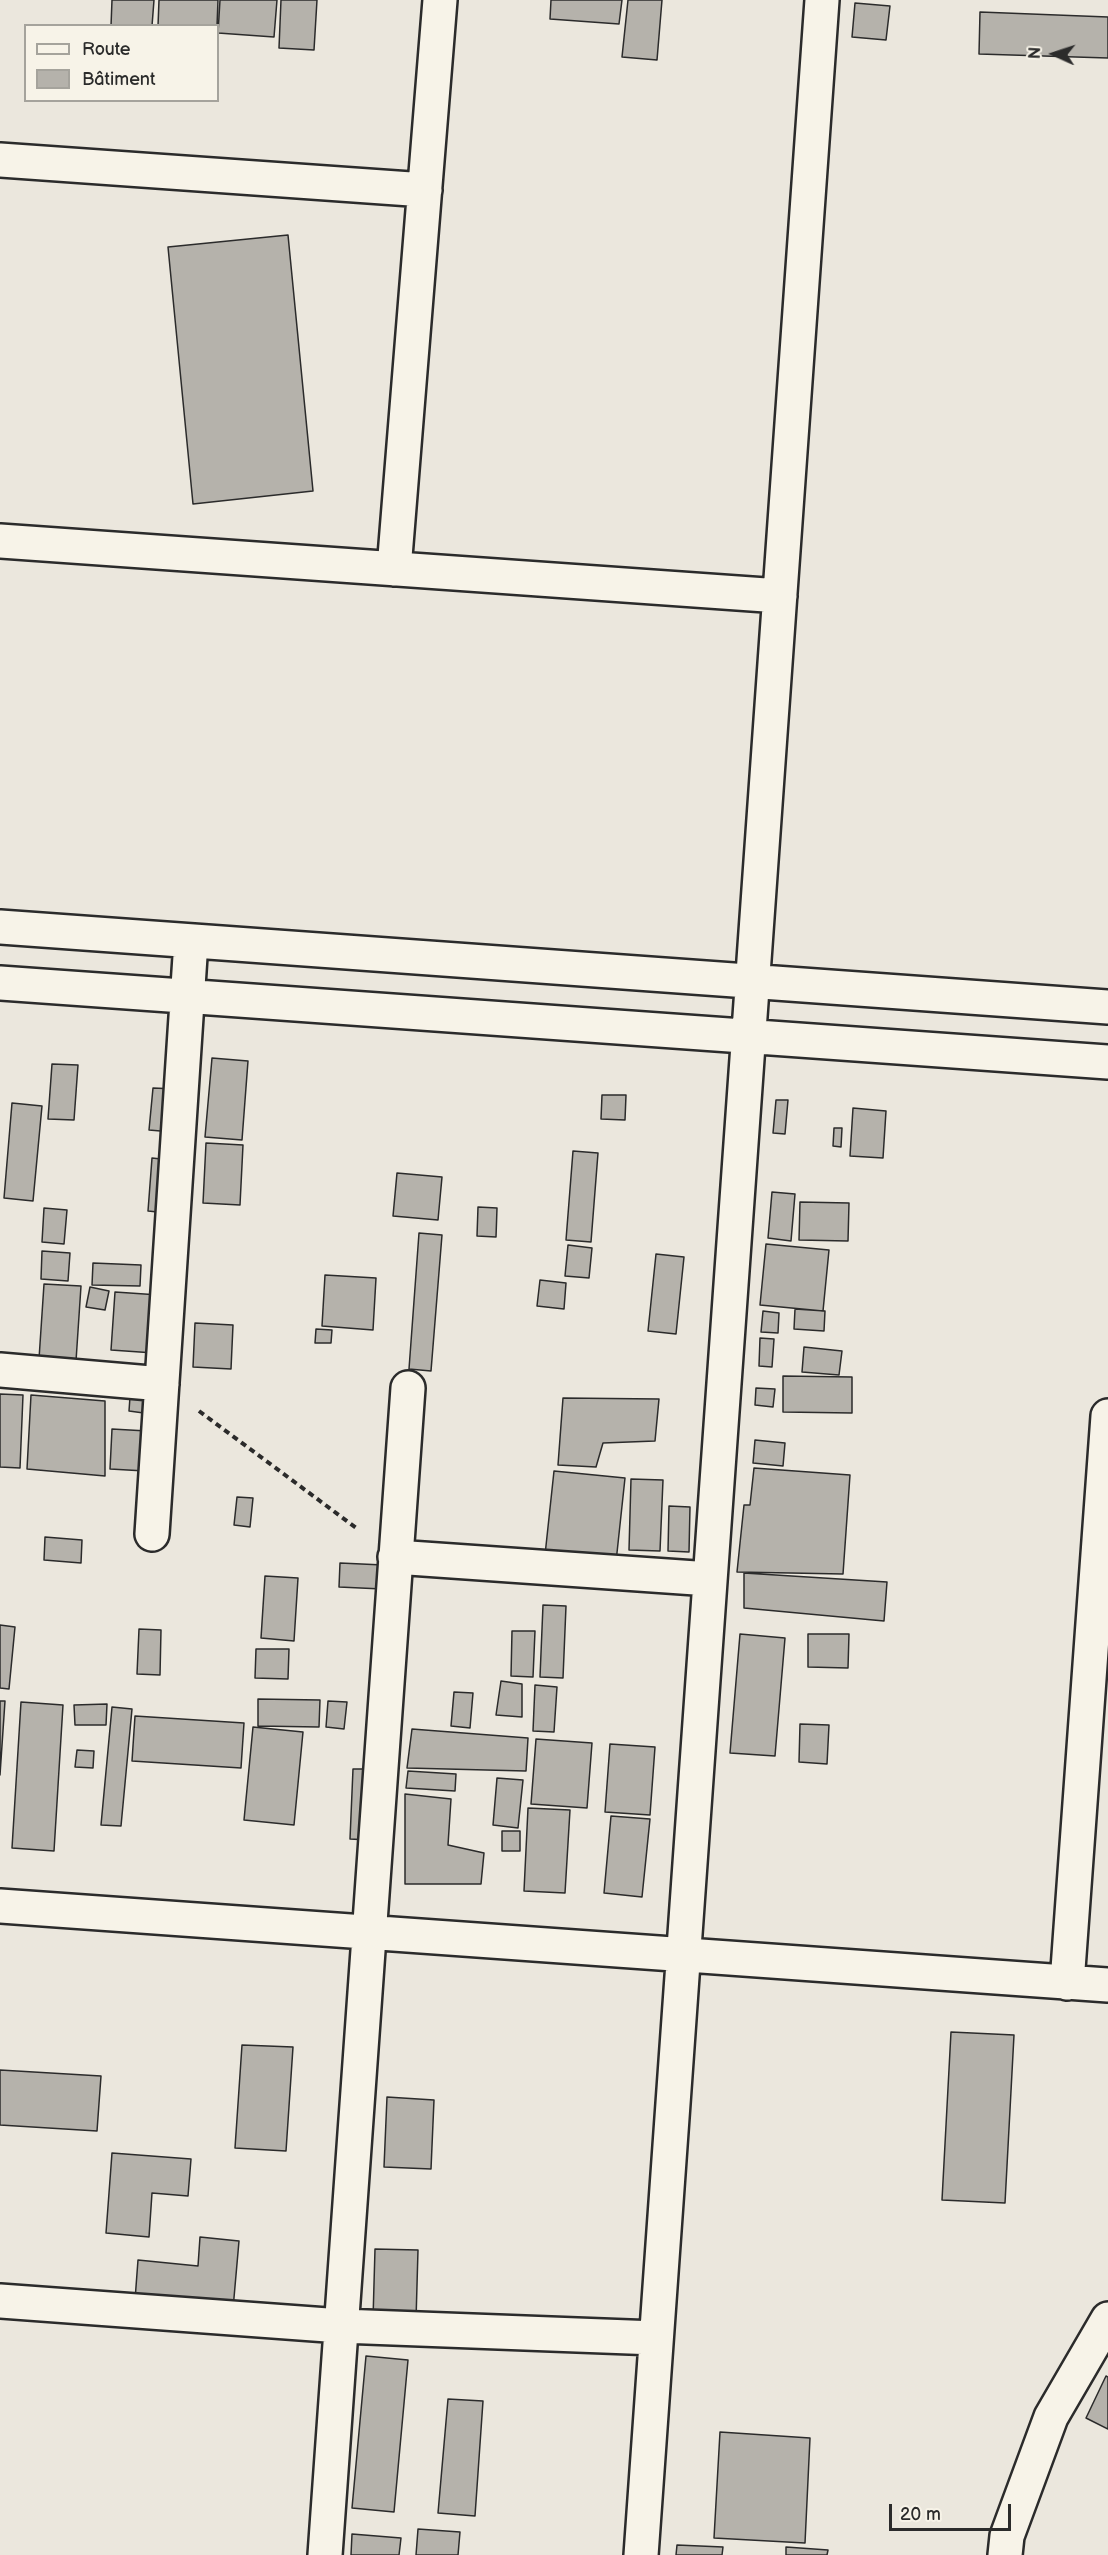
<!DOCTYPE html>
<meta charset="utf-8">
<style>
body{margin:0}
#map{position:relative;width:1108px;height:2555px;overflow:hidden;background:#ebe7dd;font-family:"Balsamiq Sans",sans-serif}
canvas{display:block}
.legend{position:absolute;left:24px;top:24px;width:195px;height:78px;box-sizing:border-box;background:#f7f3e8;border:2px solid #a5a39c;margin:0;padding:8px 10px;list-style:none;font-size:18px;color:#2b2b2b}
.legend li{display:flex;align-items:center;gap:12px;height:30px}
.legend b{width:30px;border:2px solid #a5a39c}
.north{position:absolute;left:1024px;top:24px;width:60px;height:60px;-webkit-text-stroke:4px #f7f3e8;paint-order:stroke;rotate:273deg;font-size:16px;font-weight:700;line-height:24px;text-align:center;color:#2b2b2b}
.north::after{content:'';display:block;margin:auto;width:21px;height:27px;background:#2b2b2b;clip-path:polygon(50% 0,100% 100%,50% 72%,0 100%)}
.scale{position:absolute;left:889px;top:2504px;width:122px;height:27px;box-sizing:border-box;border:3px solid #2b2b2b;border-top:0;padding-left:8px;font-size:18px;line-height:21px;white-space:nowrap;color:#2b2b2b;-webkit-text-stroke:4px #f7f3e8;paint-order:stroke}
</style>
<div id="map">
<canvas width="1108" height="2555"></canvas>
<ul class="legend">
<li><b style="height:8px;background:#f7f3e8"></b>Route</li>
<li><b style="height:16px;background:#b5b2ab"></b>Bâtiment</li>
</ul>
<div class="north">N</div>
<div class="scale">20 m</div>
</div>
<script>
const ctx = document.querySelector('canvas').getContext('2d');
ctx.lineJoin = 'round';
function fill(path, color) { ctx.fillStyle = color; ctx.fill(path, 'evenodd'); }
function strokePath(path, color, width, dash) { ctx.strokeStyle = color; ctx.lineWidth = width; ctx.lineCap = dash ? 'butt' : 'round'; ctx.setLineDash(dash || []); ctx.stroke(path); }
const building = new Path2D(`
 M112,0h42l-2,26h-41z
 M159,0h59l-1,26h-59z
 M220,0h57l-3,37 -56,-4z
 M281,0h36l-3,50 -35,-2z
 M551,0h71l-3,24 -69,-5z
 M628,0h34l-5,60 -35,-3z
 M855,3l35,3 -4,34 -34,-3z
 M980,12l128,5v41l-129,-4z
 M288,235l25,256 -120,13 -25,-257z
 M212,1058l36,3 -6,79 -37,-3z
 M52,1064l26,1 -4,55 -26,-1z
 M153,1088l23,1 -4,43 -23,-2z
 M602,1095h24l-1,25 -24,-1z
 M776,1100h12l-3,34 -12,-1z
 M12,1103l30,3 -9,95 -29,-3z
 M853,1108l33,3 -3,47 -33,-2z
 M834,1128h8l-1,19 -8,-1z
 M206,1143l37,2 -3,60 -37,-2z
 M573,1151l25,2 -7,89 -25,-2z
 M152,1158l18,2 -3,53 -19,-2z
 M397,1173l45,4 -4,43 -45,-4z
 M772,1192l23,2 -4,47 -23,-3z
 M800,1202l49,1 -1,38 -49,-1z
 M478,1207l19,1 -1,29 -19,-1z
 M44,1208l23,2 -3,34 -22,-2z
 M419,1233l23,2 -11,136 -22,-2z
 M766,1244l63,6 -6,61 -63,-6z
 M568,1245l24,3 -3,30 -24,-2z
 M42,1251l28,2 -2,28 -27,-2z
 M656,1254l28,3 -8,77 -28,-3z
 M93,1263l48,2 -1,21 -48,-1z
 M325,1275l51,3 -3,52 -51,-4z
 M540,1280l26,3 -2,26 -27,-3z
 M44,1284l37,2 -5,75 -37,-2z
 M90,1287l19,4 -4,19 -19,-3z
 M115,1292l44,3 -5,58 -43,-3z
 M795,1309l30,2 -1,20 -30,-2z
 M763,1311l16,2 -1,20 -17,-1z
 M195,1323l38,2 -2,44 -38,-2z
 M316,1329l16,1 -1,13h-16z
 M760,1338l14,1 -2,28 -13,-1z
 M804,1347l38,4 -3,24 -37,-3z
 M783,1376l69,1v36l-69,-1z
 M756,1388l19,1 -2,18 -18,-2z
 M0,1394l23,1 -3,73 -20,-1z
 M31,1395l74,6v75l-78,-7z
 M130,1397l23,2 -2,15 -22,-3z
 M563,1398l96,1 -4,42 -52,2 -7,24 -38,-2z
 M112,1429l35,2 -2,40 -35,-2z
 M755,1440l30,3 -2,23 -30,-3z
 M754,1468l96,7 -7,99 -106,-2 7,-67h6z
 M554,1471l71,7 -9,84 -71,-7z
 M631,1479l32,1 -3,71 -31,-1z
 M237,1497l16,1 -3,29 -16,-2z
 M669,1506l21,1 -1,45 -21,-1z
 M45,1537l37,3 -1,23 -37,-3z
 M340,1563l43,2 -1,24 -43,-2z
 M744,1573l143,9 -3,39 -140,-13z
 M265,1576l33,2 -4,63 -33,-3z
 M543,1605l23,1 -3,72 -23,-1z
 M0,1625l15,2 -6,62 -9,-1z
 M139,1629l22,1 -1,45 -23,-1z
 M512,1631h23l-2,46 -22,-1z
 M740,1634l45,4 -10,118 -45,-3z
 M808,1634h41l-1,34 -40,-1z
 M256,1649h33l-1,30 -33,-1z
 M501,1681l21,3v33l-26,-2z
 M535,1685l22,2 -3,45 -21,-1z
 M454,1692l19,1 -3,35 -19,-2z
 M258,1699l62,1 -1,27 -61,-1z
 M0,1701h5l-5,74z
 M328,1701l19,1 -3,27 -18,-2z
 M21,1702l42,3 -9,146 -42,-3z
 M107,1704l-1,21h-31l-1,-20z
 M112,1707l20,2 -11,117 -20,-1z
 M135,1716l109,7 -3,45 -109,-7z
 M800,1724l29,1 -2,39 -28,-2z
 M253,1727l50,5 -9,93 -50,-5z
 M412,1729l116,9 -2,33 -119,-3z
 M536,1739l56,4 -5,65 -56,-4z
 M610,1744l45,3 -5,68 -45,-3z
 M77,1750l17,1 -1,17 -18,-1z
 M353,1769h18l-3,71 -18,-1z
 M408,1771l48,3 -1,17 -49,-3z
 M497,1778l26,2 -5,48 -25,-3z
 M405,1794l46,5 -3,46 36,8 -3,31h-76z
 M528,1808l42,2 -5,83 -41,-2z
 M611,1816l39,3 -8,78 -38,-4z
 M502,1831h18v20h-18z
 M951,2032l63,3 -9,168 -63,-3z
 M242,2045l51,2 -7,104 -51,-3z
 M0,2070l101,6 -4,55 -97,-6z
 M387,2097l47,3 -3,69 -47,-2z
 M112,2153l79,6 -3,37 -36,-3 -3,44 -43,-4z
 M200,2237l39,4 -6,68 -98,-9 3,-40 60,6z
 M375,2249l43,1 -2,70 -43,-1z
 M366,2356l42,4 -14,152 -42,-4z
 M1106,2376l2,1v52l-22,-11z
 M448,2399l35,2 -8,115 -37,-3z
 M720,2432l90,6 -5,105 -91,-5z
 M418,2529l42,3 -2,23h-42z
 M352,2534l49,4 -2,17h-48z
 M677,2545l46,2 -1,8h-46z
 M786,2547l42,3 -1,5h-41z`);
const path = new Path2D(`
 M199,1411l160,119`);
const minor = new Path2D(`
 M0,160l425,30
 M0,541l780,55
 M394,569l46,-569
 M0,927l1108,80
 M0,983l1108,79
 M0,1370l162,14
 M152,1534l39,-593
 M395,1557l315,22
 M0,1906l1108,79
 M1067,1983l41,-567
 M0,2301l341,25 315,12
 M325,2555l83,-1167
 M641,2555l181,-2555
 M1005,2555l2,-19 44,-119 57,-98`);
fill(building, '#b5b2ab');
strokePath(building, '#2b2b2b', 1.5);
strokePath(minor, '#2b2b2b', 38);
strokePath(path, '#2b2b2b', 4, [6, 4.5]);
strokePath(minor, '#f7f3e8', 33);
</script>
